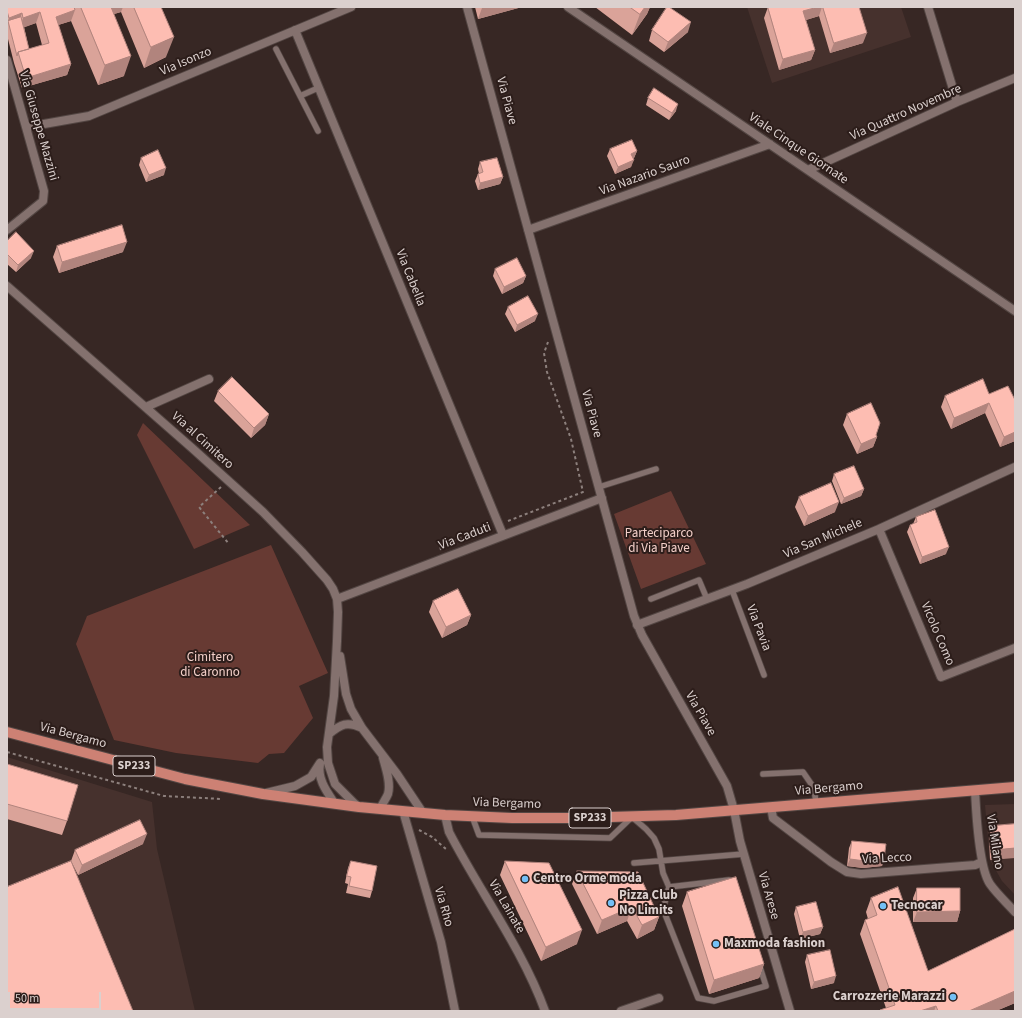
<!DOCTYPE html>
<style>
body{margin:0}
#map{position:relative;width:1022px;height:1018px;overflow:hidden;background:#372724;font-family:"Source Sans 3",sans-serif}
canvas{display:block}
.frame{position:absolute;inset:0;border:8px solid #dbd0ce;pointer-events:none}
.scale{position:absolute;left:8px;top:992px;width:93px;height:18px;box-sizing:border-box;border:2px solid #dbd0ce;border-top:0;padding-left:5px;font-size:12px;line-height:14px;white-space:nowrap;color:#dbd0ce;-webkit-text-stroke:3px #2c1d1a;paint-order:stroke}
</style>
<div id="map">
<canvas width="1022" height="1018"></canvas>
<div class="frame"></div>
<div class="scale">50 m</div>
</div>
<script>
const ctx = document.querySelector('canvas').getContext('2d');
ctx.lineJoin = 'round';
function fill(path, color) { ctx.fillStyle = color; ctx.fill(path, 'evenodd'); }
function strokePath(path, color, width, dash) { ctx.strokeStyle = color; ctx.lineWidth = width; ctx.lineCap = dash ? 'butt' : 'round'; ctx.setLineDash(dash || []); ctx.stroke(path); }
function drawText(font, color, halo, rows, align = 'center') {
  ctx.font = font + ' "Source Sans 3",sans-serif'; ctx.lineWidth = 4; ctx.setLineDash([]); ctx.textBaseline = 'middle'; ctx.strokeStyle = halo; ctx.fillStyle = color; for (const [text, x, y, turn = 0] of rows) {
    ctx.save(); ctx.translate(x, y); ctx.rotate((+turn || 0) * Math.PI / 180); ctx.textAlign = isNaN(turn) ? turn : align; if (halo) ctx.strokeText(text, 0, 0); ctx.fillText(text, 0, 0); ctx.restore();
  }
}
const built = new Path2D(`
 M747,7h154l10,30 -139,46z
 M7,757l145,45 5,47 38,162h-188z
 M1015,804v91l-13,-14 -12,-21 -5,-55z`);
const green = new Path2D(`
 M143,423l107,102 -56,24 -57,-114z
 M671,491l35,73 -65,25 -27,-75z
 M271,545l57,128 -29,13 14,32 -29,35 -15,1 -11,9 -82,-10 -62,-13 -38,-96 11,-28z`);
const path = new Path2D(`
 M221,487l-22,20 30,37
 M508,521l75,-29 -12,-53 -24,-67 -3,-19 4,-11
 M441,550l-1,-4 49,-18
 M7,752l157,44 58,3
 M419,830l13,7 14,12`);
const service = new Path2D(`
 M276,49l42,82
 M300,96l18,-8
 M599,487l57,-18
 M732,590l32,85
 M651,599l48,-19 8,19
 M763,774l40,-2 11,16 2,15
 M472,816l7,19 131,3 22,-21 14,12 8,9 5,11 4,24 6,14 -6,22 35,89 16,3 52,-15 -7,-22
 M634,863l110,-9
 M669,887l60,-7 2,1`);
const minor = new Path2D(`
 M467,7l167,609 8,19 85,151 7,24 6,31 50,170
 M568,7l447,304
 M928,7l29,95
 M295,30l208,505
 M7,60l37,131 -1,10 -36,29
 M27,127l62,-11 262,-109
 M808,170l149,-68 58,-24
 M528,230l242,-86
 M7,286l185,162 71,64 39,40 25,28 6,9 4,10 1,13 -1,29 -3,55 -7,51 1,16 7,21 20,20 4,3
 M146,407l63,-28
 M879,529l62,148 74,-29
 M337,599l265,-101
 M637,625l110,-41 132,-55 136,-62
 M340,656l6,38 5,15 11,19 35,46 26,39
 M329,734c12,-10 18,-13 33,-6
 M320,764c-3,15 7,28 15,40
 M975,790c1,21 4,78 15,94 7,10 17,19 25,28
 M266,793l29,-7 16,-9 9,-14
 M771,807l2,11 58,44 16,10 14,2 114,-9 7,-3
 M380,809c2,-5 6,-10 8,-15 3,-11 -2,-25 -5,-36
 M403,811l38,131 14,69
 M445,815l4,17c31,60 73,116 96,179
 M621,1011l38,-13`);
const primary = new Path2D(`
 M7,732l178,47 78,15 96,13 86,8 67,3h65l99,-3 339,-28`);
const wall = new Path2D(`
 M7,7h154l5,50 -22,11 -23,-56 -7,2 10,62 -26,9 -27,-64 -13,4 13,39 -4,11 -45,13 -8,-25 -7,-28zM36,23l6,22 -13,4 -5,-22z
 M475,7h47l-44,12z
 M595,7h55l-3,7 -15,21z
 M768,7h91l4,36 -33,10 -11,-37 -13,4 9,30 -4,10 -32,10 -15,-52z
 M652,30l36,2 -24,20 -15,-11z
 M648,98l28,13 -7,9 -23,-15z
 M610,149l27,2 -3,7 -1,1 -2,8 -16,7 -8,-18z
 M141,158l23,17 -18,7 -7,-17z
 M480,162l23,15 -3,7 -22,6 -3,-9 3,-7h1l-1,-5z
 M7,241l24,17 -15,14 -9,-8z
 M57,246l66,6 -64,21 -6,-16z
 M495,269l31,7 -3,7 -21,11 -9,-18z
 M508,307l27,14 -20,11 -10,-18z
 M218,391l51,23 -4,11 -14,13 -37,-37z
 M989,394l26,6v41l-15,6 -15,-34 -34,16 -10,-22 4,-11z
 M847,414l29,21 1,2 -4,10 -16,7 -14,-29z
 M834,474l30,15 -3,7 -20,8 -9,-23z
 M799,497l36,15 -31,14 -9,-19z
 M916,517l30,37 -26,10 -13,-32 3,-7 3,-1z
 M433,601l38,14 -4,10 -25,13 -13,-26z
 M7,764l60,57 -5,14 -55,-16z
 M1015,824l-25,36 -1,-24 3,-10z
 M852,841l32,18 -2,7 -19,2 -16,-2 2,-18z
 M143,844l-65,31 -7,-14 4,-11z
 M351,861l21,30 -2,7 -24,-5 2,-9 -3,-1 3,-15z
 M505,861l72,83 -36,17 -41,-86z
 M577,871l82,46 -5,13 -17,9 -10,-18 -30,13 -25,-50z
 M917,888l43,23 -3,11h-44v-24z
 M687,892l77,72 -5,14 -50,16 -27,-88z
 M871,898l57,73 87,-42v74l-19,8h-116v-1l6,-2 -26,-74 5,-14 3,-1 -2,-7z
 M796,907l27,20 -3,7 -20,5 -6,-25z
 M807,955l27,28 -23,6 -6,-27z`);
const shadedWall = new Path2D(`
 M97,7h26l-2,5 -21,6z
 M487,7h35l-44,12 4,-11z
 M645,7h5l-3,7 -15,21 8,-21z
 M818,7h4l-3,9 -20,6 4,-11z
 M75,10l-4,11 -19,6 4,-10z
 M40,12l-4,11 -16,6 3,-11z
 M22,13l-4,11 -10,-3 1,-3z
 M691,22l-3,10 -24,20 4,-10z
 M867,33l-4,10 -33,10 4,-10z
 M174,37l-8,20 -22,11 7,-21z
 M815,50l-4,10 -32,10 4,-11z
 M131,56l-7,20 -26,9 7,-20z
 M71,64l-4,11 -45,13 4,-10z
 M678,104l-2,7 -7,9 3,-7z
 M637,151l-3,7 -5,3 2,-7z
 M634,160l-3,7 -16,7 3,-7z
 M166,168l-2,7 -18,7 3,-7z
 M503,177l-3,7 -22,6 2,-7z
 M127,242l-4,10 -64,21 3,-11z
 M34,251l-3,7 -15,14 2,-7z
 M526,276l-3,7 -21,11 2,-7z
 M538,314l-3,7 -20,11 2,-7z
 M989,403l-4,10 -34,16 3,-11z
 M269,414l-4,11 -14,13 3,-10z
 M1015,432v9l-15,6 4,-10z
 M877,437l-4,10 -16,7 4,-10z
 M864,489l-3,7 -20,8 3,-6z
 M839,502l-4,10 -31,14 4,-10z
 M949,547l-3,7 -26,10 2,-7z
 M471,615l-4,10 -25,13 4,-11z
 M147,834l-4,10 -65,31 4,-10z
 M1015,848v10l-25,2 4,-10z
 M850,859h34l-2,7 -19,2 -16,-2z
 M632,907l-5,14 -30,13 5,-14z
 M960,911l-3,11h-44l4,-10z
 M659,917l-5,13 -17,9 5,-14z
 M823,927l-3,7 -20,5 3,-7z
 M582,930l-5,14 -36,17 5,-14z
 M764,964l-5,14 -50,16 5,-14z
 M836,976l-2,7 -23,6 3,-7z
 M1015,991v12l-19,8h-27z
 M936,1006l-2,5h-14z`);
const building = new Path2D(`
 M7,7h67l1,3 -19,7 15,47 -45,14 -8,-26 31,-9 -9,-31 -17,6 -1,-5 -13,5 -2,-7z
 M81,7h30l20,49 -26,9z
 M134,7h27l13,30 -23,10z
 M630,7h15l-5,7z
 M667,7h2l22,15 -23,20 -16,-12z
 M768,7h50l-15,4 12,39 -32,9z
 M823,7h36l8,26 -33,10z
 M21,17l8,32 -11,3 -1,4 -9,-35z
 M654,88l24,16 -6,9 -24,-15z
 M632,140l5,11 -6,3 3,6 -16,7 -8,-18z
 M158,150l8,18 -17,7 -8,-17z
 M497,158l6,19 -23,6 -2,-9 5,-2 -3,-10z
 M122,225l5,17 -65,20 -5,-16z
 M16,232l18,19 -16,14 -11,-11v-13z
 M517,258l9,18 -22,11 -9,-18z
 M528,296l10,18 -21,11 -9,-18z
 M232,377l37,37 -15,14 -36,-37z
 M983,379l6,15 19,-8 7,14v32l-11,5 -15,-34 -35,15 -9,-22z
 M871,403l9,20 -4,12 1,2 -16,7 -14,-30z
 M854,466l10,23 -20,9 -10,-24z
 M831,483l8,19 -31,14 -9,-19z
 M935,510l14,37 -27,10 -12,-32 7,-3 -1,-5z
 M458,589l13,26 -25,12 -13,-26z
 M7,764l71,21 -11,36 -60,-17z
 M140,820l7,14 -65,31 -7,-15z
 M1015,824v24l-21,2 -2,-24z
 M852,841l34,3 -2,15 -19,2 -15,-2z
 M71,861l62,150h-126v-124z
 M351,861l26,5 -5,25 -23,-5 2,-9 -4,-1z
 M505,861l44,2 33,67 -36,17z
 M577,871l61,1 21,45 -17,8 -10,-18 -30,13z
 M736,877l28,87 -50,16 -27,-88z
 M898,887l30,84 87,-42v62l-46,20h-31l-2,-5 -16,5h-39l-1,-1 15,-5 -30,-85 12,-5 -6,-17z
 M917,888h43v23l-43,1z
 M816,902l7,25 -20,5 -7,-25z
 M830,950l6,26 -22,6 -7,-27z`);
const markers = [
 [525,879,4,"#74c0f6"],
 [611,903,4,"#74c0f6"],
 [883,906,4,"#74c0f6"],
 [716,944,4,"#74c0f6"],
 [953,997,4,"#74c0f6"]
];
const shields = [
 [134,766,42],
 [590,818,42]
];
const shieldNames = [
 ["SP233",134,766],
 ["SP233",590,818]
];
const streetNames = [
 ["Via Isonzo",186,62,-23],
 ["Via Piave",506,101,75],
 ["Via Quattro Novembre",906,113,-24],
 ["Via Giuseppe Mazzini",38,126,74],
 ["Viale Cinque Giornate",798,149,34],
 ["Via Nazario Sauro",645,176,-20],
 ["Via Cabella",410,278,68],
 ["Via Piave",591,414,75],
 ["Via al Cimitero",202,441,42],
 ["Via Caduti",465,537,-21],
 ["Via San Michele",823,539,-23],
 ["Via Pavia",758,628,69],
 ["Vicolo Como",937,634,67],
 ["Via Piave",700,714,60],
 ["Via Bergamo",73,736,15],
 ["Via Bergamo",829,789,-5],
 ["Via Bergamo",507,804,2],
 ["Via Milano",994,842,81],
 ["Via Lecco",887,859,-3],
 ["Via Arese",768,896,74],
 ["Via Rho",443,907,74],
 ["Via Lainate",506,907,60]
];
const parkNames = [
 ["Parteciparco",659,534],
 ["di Via Piave",659,549],
 ["Cimitero",210,658],
 ["di Caronno",210,673]
];
const poiNames = [
 ["Centro Orme moda",533,879],
 ["Pizza Club",619,896],
 ["No Limits",619,911],
 ["Tecnocar",891,906],
 ["Maxmoda fashion",724,944],
 ["Carrozzerie Marazzi",945,997,"right"]
];
fill(built, '#46312d');
fill(green, '#673a33');
strokePath(service, '#534643', 7);
strokePath(minor, '#534643', 10);
strokePath(primary, '#534643', 12);
strokePath(path, '#8d807d', 2, [3, 3]);
strokePath(service, '#84716e', 5.5);
strokePath(minor, '#84716e', 8);
strokePath(primary, '#cd8174', 10);
fill(wall, '#daa399');
fill(shadedWall, '#b1847d');
fill(building, '#fdbdb2');
strokePath(building, '#b1847d', 1);
for (const [x, y, r, color] of markers) { const dot = new Path2D(); dot.arc(x, y, r, 0, 2 * Math.PI); ctx.fillStyle = color; ctx.fill(dot); strokePath(dot, '#2c1d1a', 1.5); }
for (const [x, y, w] of shields) { const box = new Path2D(); box.roundRect(x - w / 2, y - 10, w, 20, 3); ctx.fillStyle = '#2c1d1a'; ctx.fill(box); strokePath(box, '#dbd0ce', 1); }
drawText('bold 12px', '#dbd0ce', null, shieldNames);
drawText('13px', '#dbd0ce', '#2c1d1a', streetNames);
drawText('13px', '#f4d0c9', '#2c1d1a', parkNames);
drawText('bold 13px', '#dbd0ce', '#2c1d1a', poiNames, 'left');
</script>
